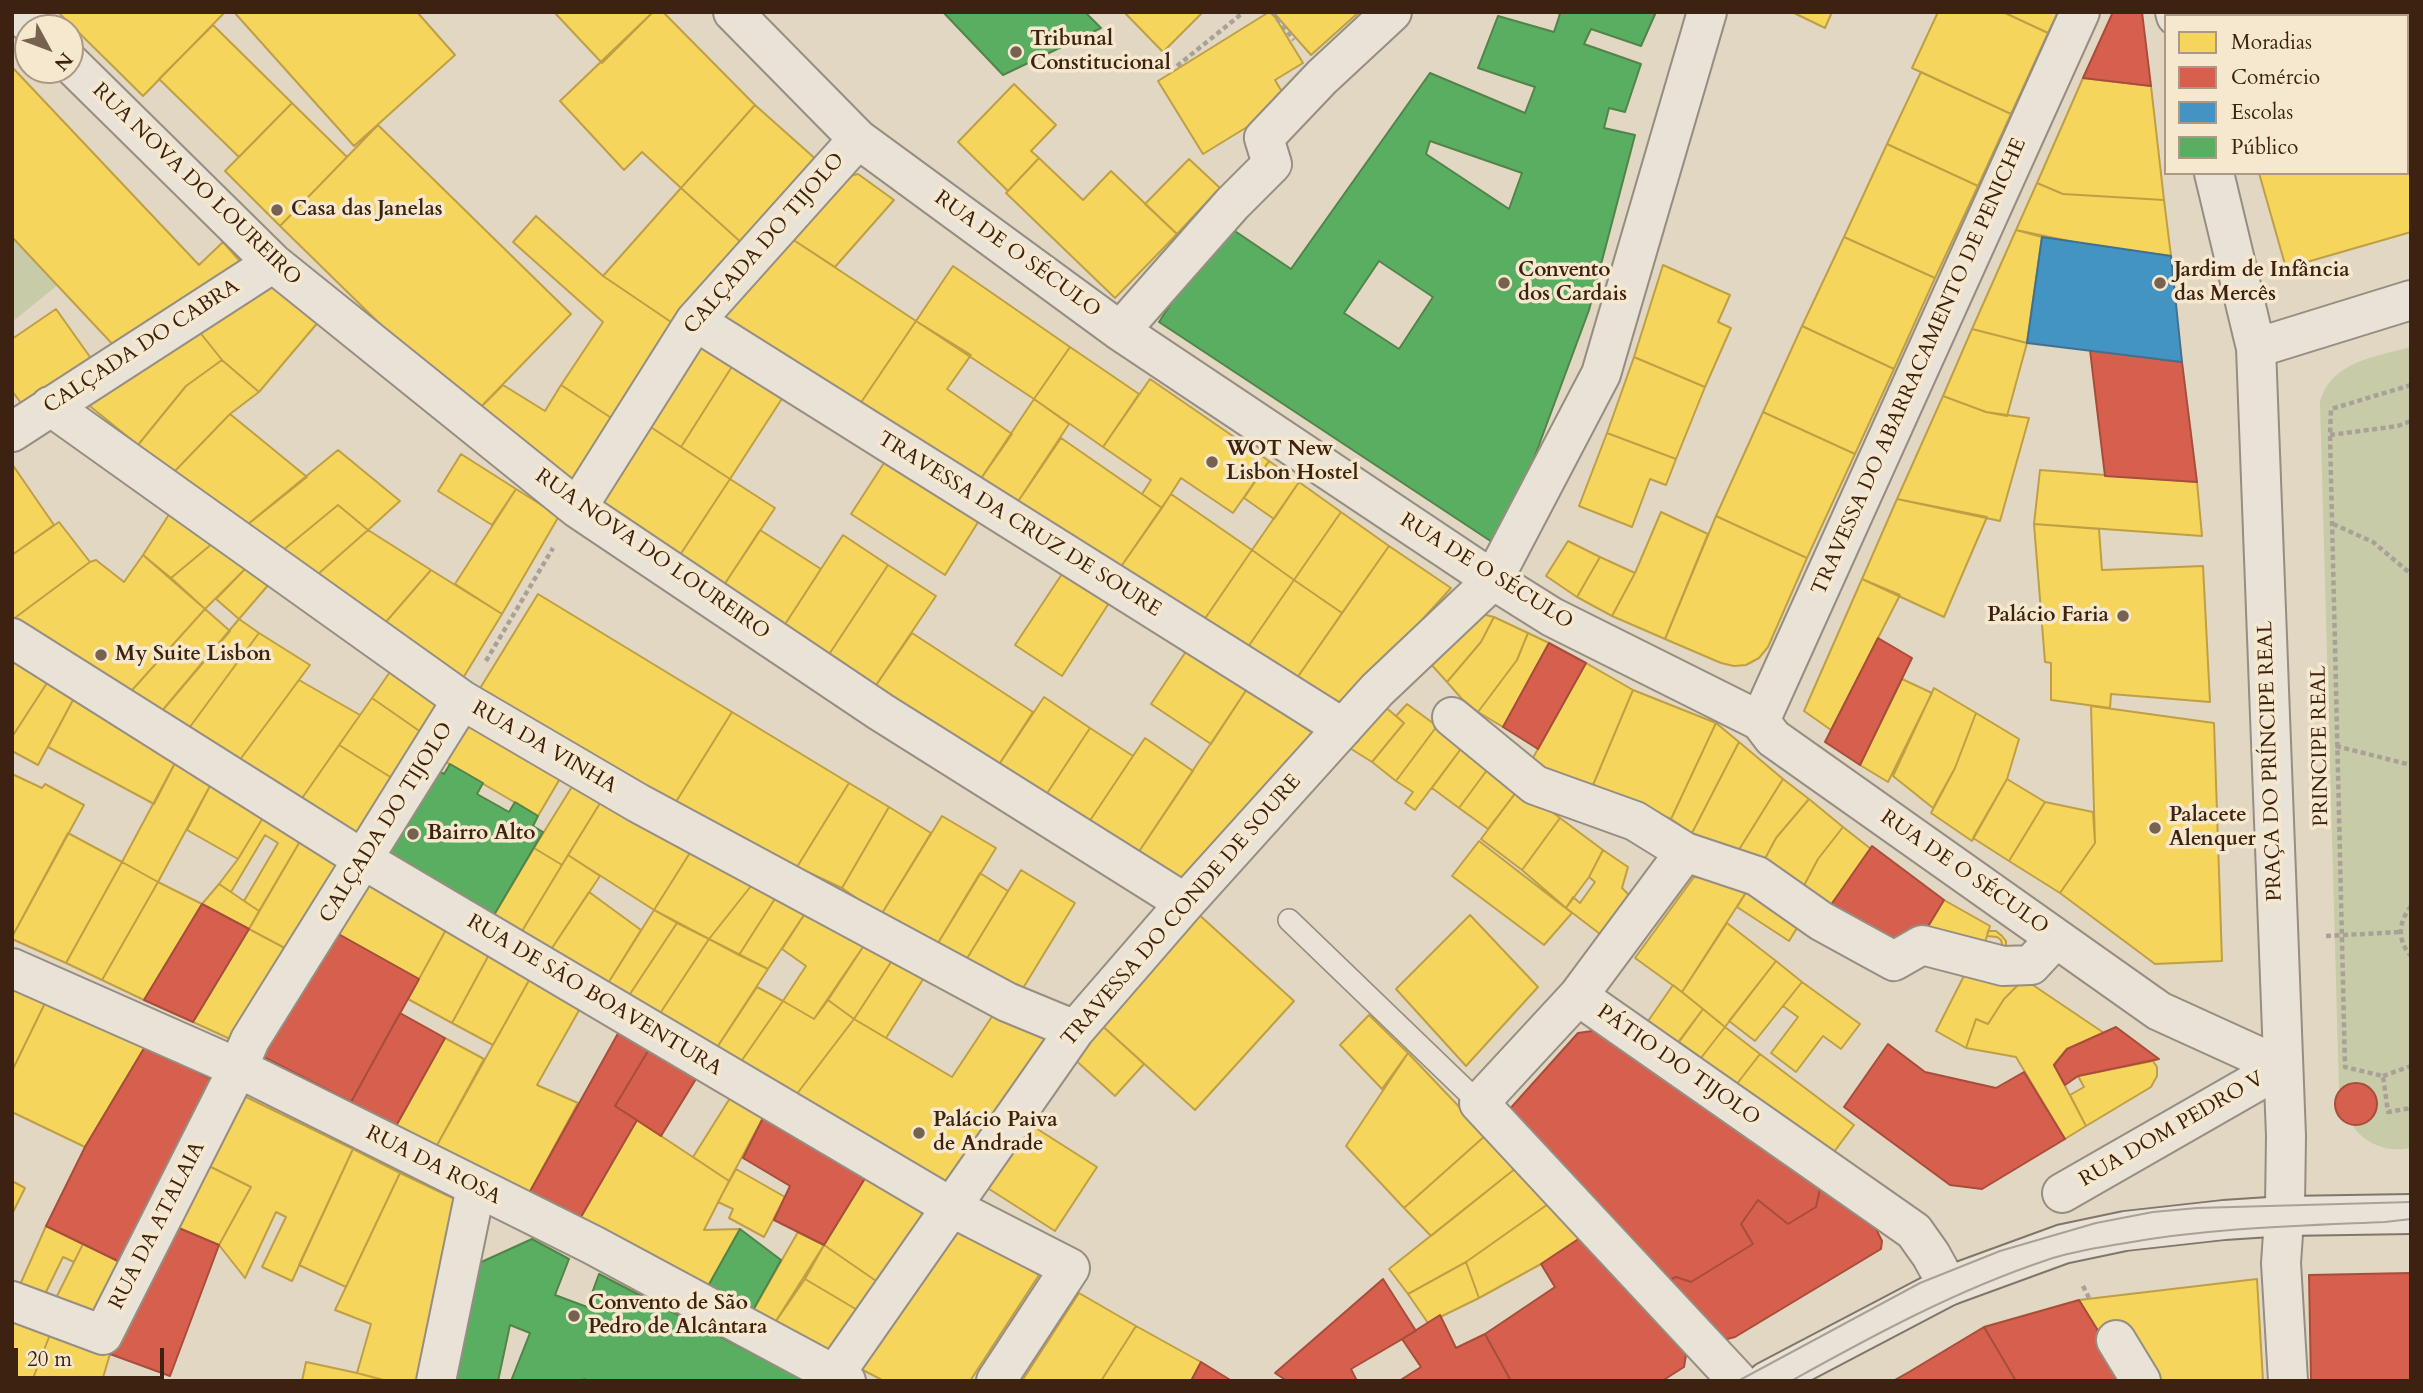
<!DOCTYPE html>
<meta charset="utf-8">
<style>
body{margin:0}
#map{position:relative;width:2423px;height:1393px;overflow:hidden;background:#e2d7c2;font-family:Cardo,serif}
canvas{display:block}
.frame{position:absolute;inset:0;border:14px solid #3e2211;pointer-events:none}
.legend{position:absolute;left:2164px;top:14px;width:245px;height:161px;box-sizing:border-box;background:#f5e8cf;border:2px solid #ac9983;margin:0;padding:9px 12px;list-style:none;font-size:21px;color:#3e2211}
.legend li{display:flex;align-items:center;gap:14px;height:35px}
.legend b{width:35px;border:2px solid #ac9983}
.north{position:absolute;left:14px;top:14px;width:70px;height:70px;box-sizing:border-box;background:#f5e8cf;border:2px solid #ac9983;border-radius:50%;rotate:131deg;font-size:19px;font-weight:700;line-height:28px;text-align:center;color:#3e2211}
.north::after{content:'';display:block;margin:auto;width:24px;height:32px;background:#77614f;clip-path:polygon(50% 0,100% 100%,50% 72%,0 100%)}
.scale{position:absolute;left:14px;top:1348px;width:150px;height:32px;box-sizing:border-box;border:4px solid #3e2211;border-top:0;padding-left:9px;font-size:21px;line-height:24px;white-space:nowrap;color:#3e2211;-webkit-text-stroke:5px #f5e8cf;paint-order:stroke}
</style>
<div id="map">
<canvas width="2423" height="1393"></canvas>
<div class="frame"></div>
<ul class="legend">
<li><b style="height:19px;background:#f6d55c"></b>Moradias</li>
<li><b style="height:19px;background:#d6604d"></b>Comércio</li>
<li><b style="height:19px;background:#4393c3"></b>Escolas</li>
<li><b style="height:19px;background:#5aae61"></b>Público</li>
</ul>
<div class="north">N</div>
<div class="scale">20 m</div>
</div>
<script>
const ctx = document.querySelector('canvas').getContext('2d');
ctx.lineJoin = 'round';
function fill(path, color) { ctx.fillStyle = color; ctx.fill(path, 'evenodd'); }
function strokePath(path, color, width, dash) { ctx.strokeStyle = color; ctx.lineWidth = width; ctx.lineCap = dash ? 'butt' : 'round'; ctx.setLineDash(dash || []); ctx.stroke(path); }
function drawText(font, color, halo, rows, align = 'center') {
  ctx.font = font + ' Cardo,serif'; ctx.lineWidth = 7; ctx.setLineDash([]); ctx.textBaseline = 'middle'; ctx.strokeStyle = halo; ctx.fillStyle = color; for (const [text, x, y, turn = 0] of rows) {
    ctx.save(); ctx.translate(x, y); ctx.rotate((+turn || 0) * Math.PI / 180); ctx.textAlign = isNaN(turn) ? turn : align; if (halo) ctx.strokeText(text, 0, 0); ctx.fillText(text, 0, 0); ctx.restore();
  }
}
const green = new Path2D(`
 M12,237l47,47 -47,38z
 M2411,347v801c-39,8 -67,-20 -72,-57l-19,-690c12,-40 55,-44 91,-54z`);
const homes = new Path2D(`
 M58,12h167l-82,84z
 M234,12h183l38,43 -101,91z
 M554,12h99l-51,51z
 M653,12h10l92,93 -74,83 -39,-36 -18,18 -64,-69z
 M1124,12h79l-40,40z
 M1269,12h3l31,51 -28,17 13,22 -85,52 -45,-73z
 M1273,12h86l-48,43z
 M1792,12h40l-7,16z
 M1938,12h65l45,21 -37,81 -99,-46z
 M2003,12h55l-10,21z
 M2211,12h84l-12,4h-71z
 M213,25l79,78 -53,54 -80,-78z
 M12,67l187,198 24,-23 23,26 -129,81 -105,-112z
 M1921,72l90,42 -33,72 -91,-42z
 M2083,78l68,8 13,114 -101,-6 -26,-11z
 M1014,84l42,41 -25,26 8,7 -31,33 -50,-49z
 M292,103l55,54 -67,69 -55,-55z
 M755,105l64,57 -75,83 -63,-57z
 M378,125l193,189 -98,101 -193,-189z
 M2407,142l4,15v75l-125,36 -27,-95h148z
 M1887,144l91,42 -43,92 -91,-41z
 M1039,158l44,42 28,-29 66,63 -62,64 -109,-105z
 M1189,159l31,29 -43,46 -32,-30z
 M858,174l36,26 -59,67 -46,-30 53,-59z
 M2037,183l26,11 101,6 7,56 -78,-10 -77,-16z
 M681,188l63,57 -70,79 -71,-48z
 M536,216l67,60 71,48 -58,97 -55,-36 42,-63 -90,-80z
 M2016,230l26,7 -15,106 -55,-14z
 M789,237l127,84 -56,83 -135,-84 -1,-11z
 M1844,237l91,41 -41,91 -92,-43z
 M1663,265l67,30 -12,27 13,6 -26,59 -71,-30z
 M953,266l117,81 -36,52 -118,-78z
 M278,278l42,42 -61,72 -37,-32 -24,-30z
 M56,309l39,55 -71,43 -12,-16v-52z
 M916,321l55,34 -24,34 65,45 -32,46 -120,-76z
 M1802,326l92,43 -39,85 -92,-42z
 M1972,329l55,14 -20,73 -21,-4 -43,-16z
 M198,330l24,30 -36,26 -48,59 -52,-42z
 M699,344l34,21 -52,82 -35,-23z
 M1070,347l69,47 -36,53 -69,-48z
 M1634,357l71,30 -29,72 -69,-26z
 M222,360l37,32 -29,22 -57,59 -35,-28 48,-59z
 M733,365l50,32 -53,82 -49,-32z
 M1150,379l119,82 -36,52 -52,-35 -19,30 -20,-14 9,-14 -48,-33z
 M503,385l42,26 16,-26 55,36 -41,68 -102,-74z
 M1943,396l43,16 43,6 -29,103 -103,-22z
 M1034,399l35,25 -52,79 -37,-23z
 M1763,412l92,42 -48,104 -91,-42z
 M230,414l77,63 -65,52 -69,-56z
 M646,424l84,55 -52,79 -82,-57z
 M1607,433l69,26 -10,26 -16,-6 -18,48 -53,-21z
 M1061,438l101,70 -42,60 -103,-65z
 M338,450l62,51 -32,29 -30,-25 -62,51 -34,-27z
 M461,454l55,35 -24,36 -54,-34z
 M886,460l94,59 -35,56 -94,-61z
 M1269,461l30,21 -25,37 -30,-21z
 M12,464l42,61 -42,30z
 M2040,470l157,12 5,54 -168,-12z
 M730,479l45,29 -53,80 -44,-30z
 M1299,482l42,30 -47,68 -42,-30z
 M516,489l43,27 -57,98 -47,-30z
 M1171,494l81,56 -48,70 -84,-52z
 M1897,499l90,18 -43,100 -82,-38z
 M338,505l30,25 -59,52 -33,-26z
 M1341,512l48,34 -47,67 -48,-33z
 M1661,512l47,22 -43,105 -53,-23 23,-43z
 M170,513l43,30 -42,35 -28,-23z
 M1716,516l91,42 -39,89 -9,11 -13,7 -12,1 -13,-3 -56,-24z
 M59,522l31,40 -78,58v-65z
 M2034,524l65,5 3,41 101,-4 7,136 -99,-8 -1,14 -59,-8v-37l-6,-1z
 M368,530l63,40 -52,60 -70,-48z
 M760,530l61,39 -39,60 -60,-41z
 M843,535l45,30 -62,94 -44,-30z
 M1568,541l32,16 -23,40 -31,-21z
 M213,543l34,24 -42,42 -34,-31z
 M1389,546l62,42 -108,119 -46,-29z
 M1252,550l42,30 -46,67 -44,-27z
 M143,555l62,54 -80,89 -113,-78 78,-58 6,-2 28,22z
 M1600,557l35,16 -23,43 -35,-19z
 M888,565l48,31 -64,95 -46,-32z
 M247,567l23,16 -31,36 -23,-20z
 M431,570l71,44 -42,69 -81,-53z
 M1064,571l47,29 -49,76 -47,-31z
 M1862,579l38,16 -69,135 -27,-19z
 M1294,580l48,33 -45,65 -49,-31z
 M538,594l194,118 -58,93 -195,-115z
 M205,609l25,22 -74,87 -31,-20z
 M1482,614l12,3 -13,25 -34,40 -18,-20z
 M1494,617l34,16 -11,27 -39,52 -16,-13 -15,-17 34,-40z
 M239,619l20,14 -75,102 -28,-17z
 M259,633l51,32 -74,100 -52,-30z
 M912,633l121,79 -37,57 -124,-78z
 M1528,633l21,10 -46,84 -25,-15 39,-52z
 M1187,650l60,39 -36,55 -60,-40z
 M12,660l35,23 -35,54z
 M1586,663l47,27 -40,95 -37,-6 -27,-14z
 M392,669l54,39 -18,29 -56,-39z
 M1902,679l30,14 -44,89 -28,-17z
 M299,680l61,35 -62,89 -62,-39z
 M47,683l26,17 -35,65 -26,-14v-14z
 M1934,688l42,25 -21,55 -22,40 -40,-32z
 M1247,689l70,47 -135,149 -46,-29z
 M1633,690l83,33 -45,96 -78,-34z
 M1044,697l46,31 -46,70 -48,-29z
 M372,698l56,39 -28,46 -61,-38z
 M73,700l102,63 -21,41 -106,-57z
 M1407,704l30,22 -41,55 -24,-19 32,-39 -8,-7z
 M1383,705l21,18 -32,39 -24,-15z
 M2091,706l123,17 8,238 -67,3 -95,-71 35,-50z
 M732,712l117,71 -52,84 -123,-62z
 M1976,713l43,26 -12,40 -35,62 -41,-28 24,-45z
 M463,720l98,57 -23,39 -99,-58z
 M1716,723l23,19 -47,91 -21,-14z
 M1437,726l26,20 -48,64 -10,-7 8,-11 -17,-11z
 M1090,728l43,28 -46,69 -43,-27z
 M1145,738l48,33 -57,85 -49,-31z
 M1739,742l44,37 -48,77 -43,-23z
 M339,745l61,38 -36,60 -66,-39z
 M1463,746l27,20 -31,42 -27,-20z
 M175,763l36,21 -53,98 -36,-20z
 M1490,766l30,21 -32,42 -29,-21z
 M12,774l30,14 3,-4 39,21 -72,132z
 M1783,779l26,20 -33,39 -17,32 -24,-14z
 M2007,779l38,23 -36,59 -36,-23z
 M849,783l40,24 -47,81 -45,-21z
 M211,784l53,32 -26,43 -51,-29z
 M573,785l29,15 -40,65 -28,-17z
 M1520,787l40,31 -38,52 -41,-31z
 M1809,799l34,28 -25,32 -19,36 -40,-25 17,-32z
 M602,800l91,48 -39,62 -86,-55z
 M2045,802l48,10 2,31 -35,50 -51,-32z
 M889,807l42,26 -50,82 -39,-27z
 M264,816l38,22 -43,73 -15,-10 34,-58 -13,-8 -34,57 -12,-8 19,-25z
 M942,816l54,32 -61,100 -54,-33z
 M1560,818l43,32 -14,27 -23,31 -44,-38z
 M1843,827l28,22 -45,63 -27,-17 19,-36z
 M68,833l54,29 -56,101 -54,-24v-2z
 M302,838l47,28 -53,88 -47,-25z
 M1479,841l93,72 -28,32 -92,-69z
 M534,848l28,17 -43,71 -28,-16z
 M693,848l62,33 -46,58 -55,-29z
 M1603,850l25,17 -6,21 7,7 -29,39 -34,-26 7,-11 7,6 15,-21 -6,-5z
 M568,855l32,21 -52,78 -29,-18z
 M122,862l36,20 -56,98 -36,-17z
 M1021,870l54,33 -58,95 -54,-33z
 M980,873l28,18 -45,74 -28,-17z
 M365,876l83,50 -29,53 -86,-48z
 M1694,877l58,6 -70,109 -47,-34z
 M755,881l23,13 -39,61 -30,-16z
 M158,882l44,22 -58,96 -42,-20z
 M1752,883l53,32 -16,26 -52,-34z
 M219,884l40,27 -10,18 -47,-25z
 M589,892l52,38 -36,58 -57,-34z
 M778,894l30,15 -40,60 -29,-14z
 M1944,900l46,26 -8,26 -61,-14z
 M808,909l59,32 -53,78 -31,-18 23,-35 -24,-17z
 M654,910l23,13 -51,77 -21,-12z
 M1196,912l98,89 -99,109 -98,-89z
 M1470,915l68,72 -72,79 -70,-77z
 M677,923l32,16 -52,79 -31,-18z
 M1727,923l49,38 -51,66 -43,-35z
 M448,926l43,25 -39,72 -44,-24z
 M249,929l47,25 -55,90 -48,-22z
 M1988,931h8l6,5 4,5v9l-3,-1 -2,-9 -4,-3 -10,-1z
 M709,939l59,30 -54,83 -57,-34z
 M867,941l28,15 -41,63 -26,-19z
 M491,951l41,24 -39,70 -41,-22z
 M895,956l32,17 -41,65 -32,-19z
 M1776,961l26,21 -47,59 -26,-20z
 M1969,966l55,13 -20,20 -16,25 -12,-5 -10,29 -30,-17z
 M532,975l50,30 -45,80 41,18 -50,92 -92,-48z
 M2024,979l80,54 -37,16 -13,16 32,61 -21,13 -49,-82 -50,-9 10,-29 12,5 16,-25z
 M1802,982l58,42 -19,25 -18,-13 -27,36 -25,-19 27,-36 -15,-11z
 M1673,985l30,24 -30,40 -29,-22z
 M12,986l34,15 -34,70z
 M757,987l26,14 -45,65 -24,-14z
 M828,1000l26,19 -61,80 -55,-33 45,-65 31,18z
 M46,1001l100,44 -61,102 -73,-35v-41z
 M997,1009l56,30 -107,150 -153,-90 61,-80 98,58z
 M1703,1009l22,18 -24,31 -22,-16z
 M1369,1015l39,38 -26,36 -42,-44z
 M1097,1021l47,43 -29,32 -43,-39z
 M1725,1027l35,27 -24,31 -35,-27z
 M445,1038l39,21 -48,88 -40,-21z
 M1408,1053l78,82 -82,73 -58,-62z
 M1760,1054l94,71 -23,31 -95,-71z
 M2153,1061l4,6v9l-6,11 -65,39 -16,-31 14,-8 -6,-11z
 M240,1094l113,55 -61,132 -30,-14 24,-50 -10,-5 -31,66 -26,-33 32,-58 -46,-23z
 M732,1095l33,19 -36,67 -36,-24z
 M637,1120l92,61 -25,49 36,-1 -33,59 -129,-66z
 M1028,1123l69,44 -42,64 -69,-44z
 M1486,1135l30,33 -85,68 -27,-28z
 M353,1149l47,24 -54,114 -47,-22z
 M205,1164l46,23 -32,58 -45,-19z
 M1516,1168l35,34 -85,60 -58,32 -19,-25z
 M736,1169l49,28 -21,40 -35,-19 4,-9 -15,-7z
 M400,1173l57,27 -38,181h-32l-30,-8 14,-49 -36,-14z
 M867,1175l63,37 -51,71 -55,-38z
 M12,1181l13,7 -13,26z
 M1551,1202l32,34 -42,28 -62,34 -13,-36z
 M46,1226l37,18 -9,18 -11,-5 -19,39 -25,-9z
 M956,1226l83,49 -69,106h-86l-23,-12z
 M798,1232l26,13 -50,79 -22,-12z
 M83,1244l39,19 -27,52 -40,-15z
 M824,1245l55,38 -20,28 -54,-32z
 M1466,1262l13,36 -51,25 -20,-29z
 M805,1279l54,32 -30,41 -55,-28z
 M2257,1279l6,102h-111l-45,-36 -28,-45z
 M1079,1293l57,33 -35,55h-79z
 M12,1318l39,14 -19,49h-20z
 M1136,1326l65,36 -10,19h-90z
 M51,1332l59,22 -8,27h-70z
 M306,1362l51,11 30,8h-85z`);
const shops = new Path2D(`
 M2113,12h29l9,74 -68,-8z
 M2090,350l92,12 15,120 -92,-6z
 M1878,638l34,20 -52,107 -35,-23z
 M1549,643l37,20 -48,86 -35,-22z
 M1872,846l72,54 -23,38 -26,14 -69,-40z
 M202,904l47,25 -56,93 -49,-22z
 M333,931l86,48 -68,123 -89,-46z
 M400,1013l45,25 -49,88 -45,-24z
 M2116,1027l43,32 -81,17 -13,9 -11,-20 13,-16z
 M621,1028l30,18 -36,60 22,14 -59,102 -50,-27z
 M1606,1029l214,160 -4,18 -28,17 -30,-24 -17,24 12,20 -62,38 -15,-5 -9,4 -159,-170 70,-78z
 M1888,1044l37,28 71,16 28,-16 41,67 -83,50 -32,-4 -106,-78z
 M146,1045l67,35 -91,183 -76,-37 39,-79z
 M651,1046l48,28 -38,62 -46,-30z
 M2335 1104a21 21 0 1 1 42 0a21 21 0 1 1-42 0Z
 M765,1114l102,61 -43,70 -50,-25 16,-34 -47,-28z
 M1820,1189l56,40 6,12 -1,8 -146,88 -8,2 -10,-3 -50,-55 9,-4 15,5 62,-38 -12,-20 17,-24 30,24 28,-17z
 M174,1226l45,19 -49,131 -60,-22z
 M1583,1236l104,113 -3,18 -22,14h-151l-26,-47 70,-47 -14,-23z
 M2411,1273v108h-100l-2,-106z
 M1383,1279l33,52 -65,38 6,12h-70l-12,-8z
 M2079,1300l50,81h-113l-32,-54z
 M1440,1315l16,33 29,-14 26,47h-112l22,-14 -19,-28z
 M1984,1327l32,54h-123l16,-9z
 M1201,1362l31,19h-41z`);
const schools = new Path2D(`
 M2042,237l129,19 11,106 -155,-19z`);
const public = new Path2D(`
 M943,12h142l16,16 -98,47z
 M1556,12h100l-15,34 -50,-17 -7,15 57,20 -16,48 -16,-4 -5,20 31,7 -46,175 -63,170 -34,62 -333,-220 64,-99 68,46 139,-196 95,40 10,-26 -57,-19 20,-52 56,16 6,-18zM1430,141l92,32 -13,36 -83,-55zM1379,261l54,36 -34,52 -55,-36z
 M450,764l33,19 -6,11 32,18 6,-10 23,14 -5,10 10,6 -52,88 -112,-67 54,-85 11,6z
 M740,1229l41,31 -29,52 -45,-24z
 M532,1239l37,20 -14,36 32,12 12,-33 207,107h-217l-5,-2 -1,2h-72l19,-48 -20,-8 -12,56h-45l24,-117z`);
const path = new Path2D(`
 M1272,12l22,28
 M1177,66l67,-54
 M2411,385l-80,24 -1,26 15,632 38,9 5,36 23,-4
 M2330,435l68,-9 13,-5
 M2333,524l40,18 38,32
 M486,661l67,-113
 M2336,746l75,19
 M2411,906c-13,17 -14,34 0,50
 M2326,936l74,-4
 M2383,1076l28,-10
 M2083,1286l6,12`);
const lane = new Path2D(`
 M1289,920l190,183`);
const street = new Path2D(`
 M18,12l16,16
 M733,12l125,127 262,192 373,249 59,37 208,104 13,17 386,273 123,56
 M2175,12l1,4
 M70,63l203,200 304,245 304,204 304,191
 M2214,173l42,175 30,788 -1,69 -4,58 7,118
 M695,321l648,407
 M1120,331l112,-127 40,-40 -8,-26 58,-61 70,-65
 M2256,348l155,-48
 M50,406l412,294 176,103 369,199 68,28
 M12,432l261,-169
 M577,508l118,-187 163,-182
 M12,638l352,222 587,347 119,61 -74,113
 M1452,717l83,68 100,36 50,31 72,24 64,45 73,40 28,-16 81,21 28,-1 25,-27
 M1760,721l320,-709
 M12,968l226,100 355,177 253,136
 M1578,996l107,-144
 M2062,1193l220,-126
 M12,1301l91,34 135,-267 12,-28 212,-340
 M2116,1340l25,41
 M436,1381l40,-194
 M830,1381l245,-351 110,-127 192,-213 116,-110 108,-206 106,-362
 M1738,1381l-259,-278 99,-107 336,235 17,24 17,31`);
const secondary = new Path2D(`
 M1767,1381l181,-95 115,-42 62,-13 99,-11 61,-4 126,-2`);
const tram = new Path2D(`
 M1738,1381l182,-98 80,-32 96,-28 57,-11 44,-4 214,-6
 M1791,1381c83,-46 166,-91 256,-121 23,-8 49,-12 73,-16 89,-16 175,-18 265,-22l26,-3`);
const markers = [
 [1016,52,7,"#77614f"],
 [277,210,7,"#77614f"],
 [1504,283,7,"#77614f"],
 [2160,283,7,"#77614f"],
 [1212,462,7,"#77614f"],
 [2123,616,7,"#77614f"],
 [101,655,7,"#77614f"],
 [2155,828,7,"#77614f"],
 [413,834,7,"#77614f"],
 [919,1133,7,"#77614f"],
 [574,1316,7,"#77614f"]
];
const poiNames = [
 ["Tribunal",1030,40],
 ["Constitucional",1030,64],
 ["Casa das Janelas",291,210],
 ["Convento",1518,271],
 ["dos Cardais",1518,295],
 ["Jardim de Infância",2174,271],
 ["das Mercês",2174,295],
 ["WOT New",1226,450],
 ["Lisbon Hostel",1226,474],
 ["Palácio Faria",2109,616,"right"],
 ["My Suite Lisbon",115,655],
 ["Palacete",2169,816],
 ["Alenquer",2169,840],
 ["Bairro Alto",427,834],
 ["Palácio Paiva",933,1121],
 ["de Andrade",933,1145],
 ["Convento de São",588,1304],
 ["Pedro de Alcântara",588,1328]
];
const streetNames = [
 ["RUA NOVA DO LOUREIRO",196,185,44],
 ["CALÇADA DO TIJOLO",765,244,-49],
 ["RUA DE O SÉCULO",1017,255,36],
 ["CALÇADA DO CABRA",142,347,-33],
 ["TRAVESSA DO ABARRACAMENTO DE PENICHE",1920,367,-66],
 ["TRAVESSA DA CRUZ DE SOURE",1019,525,32],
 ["RUA NOVA DO LOUREIRO",652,555,35],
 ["RUA DE O SÉCULO",1486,572,32],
 ["PRINCIPE REAL",2321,746,-91],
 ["RUA DA VINHA",544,748,30],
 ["PRAÇA DO PRÍNCIPE REAL",2271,761,-92],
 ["CALÇADA DO TIJOLO",387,823,-58],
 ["RUA DE O SÉCULO",1964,873,35],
 ["TRAVESSA DO CONDE DE SOURE",1182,911,-49],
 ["RUA DE SÃO BOAVENTURA",594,996,31],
 ["PÁTIO DO TIJOLO",1678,1066,35],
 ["RUA DOM PEDRO V",2172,1130,-30],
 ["RUA DA ROSA",433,1166,27],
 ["RUA DA ATALAIA",158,1226,-63]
];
fill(green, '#c8cba8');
fill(homes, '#f6d55c');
strokePath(homes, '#bf9f46', 2);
fill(shops, '#d6604d');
strokePath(shops, '#a84d3b', 2);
fill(schools, '#4393c3');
strokePath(schools, '#42718e', 2);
fill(public, '#5aae61');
strokePath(public, '#528449', 2);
strokePath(lane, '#978d80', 24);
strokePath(street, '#978d80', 42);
strokePath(secondary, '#807669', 42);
strokePath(path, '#a9a198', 4.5, [5, 3.5]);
strokePath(lane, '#e8e2d7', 21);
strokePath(street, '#e8e2d7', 38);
strokePath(secondary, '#e8e2d7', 38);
strokePath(tram, '#a9a198', 2);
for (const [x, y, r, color] of markers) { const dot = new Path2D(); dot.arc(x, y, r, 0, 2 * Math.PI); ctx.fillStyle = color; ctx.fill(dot); strokePath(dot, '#f5e8cf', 2.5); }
drawText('bold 21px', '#3e2211', '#f5e8cf', poiNames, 'left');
drawText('21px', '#3e2211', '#f5e8cf', streetNames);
</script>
